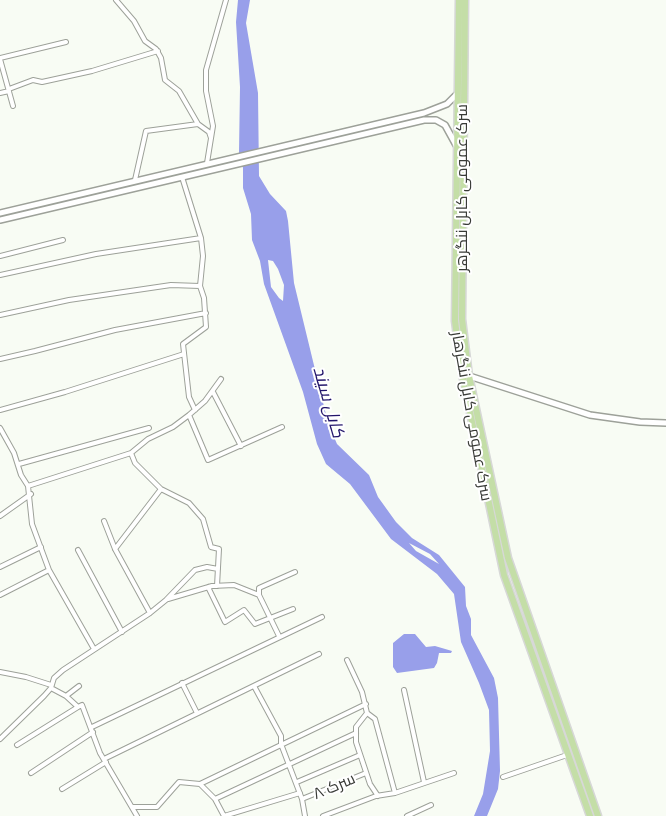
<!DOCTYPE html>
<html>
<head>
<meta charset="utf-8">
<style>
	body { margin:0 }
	canvas { display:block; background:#f8fcf4 }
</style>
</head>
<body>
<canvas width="666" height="816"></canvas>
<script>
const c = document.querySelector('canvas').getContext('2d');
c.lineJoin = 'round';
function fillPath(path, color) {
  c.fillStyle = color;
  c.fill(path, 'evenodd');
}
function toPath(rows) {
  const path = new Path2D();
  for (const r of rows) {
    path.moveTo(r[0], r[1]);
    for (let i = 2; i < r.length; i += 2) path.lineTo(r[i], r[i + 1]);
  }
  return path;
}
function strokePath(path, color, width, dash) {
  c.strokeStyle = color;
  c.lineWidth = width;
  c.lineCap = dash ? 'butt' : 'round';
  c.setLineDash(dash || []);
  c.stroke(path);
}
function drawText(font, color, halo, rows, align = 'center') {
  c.font = font + ' Ubuntu,Cairo,sans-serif';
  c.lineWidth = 4;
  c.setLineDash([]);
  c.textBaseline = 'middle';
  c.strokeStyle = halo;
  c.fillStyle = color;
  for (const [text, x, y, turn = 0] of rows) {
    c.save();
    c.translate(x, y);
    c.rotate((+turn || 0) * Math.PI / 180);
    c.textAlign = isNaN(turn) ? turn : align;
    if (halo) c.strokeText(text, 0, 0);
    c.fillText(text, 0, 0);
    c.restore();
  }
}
fillPath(toPath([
	[238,0,250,0,246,23,258,93,259,176,270,194,286,211,288,221,294,283,328,423,337,444,369,475,378,497,396,522,412,538,439,555,465,587,466,606,471,619,471,635,494,678,498,698,500,771,498,789,487,816,474,816,483,794,490,751,489,710,479,683,461,642,454,594,437,574,391,539,350,484,326,464,317,444,303,392,264,284,260,261,252,240,251,214,243,188,243,168,239,153,240,87,236,22],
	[268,260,273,261,278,269,284,285,283,301,279,298,271,287],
	[409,543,430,554,439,564,416,551],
	[404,634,415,634,426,647,435,646,452,651,451,653,439,653,437,663,434,668,397,673,393,667,393,643]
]), '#989fea');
const minor = toPath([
	[116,0,134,21,145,41,156,49,161,58,165,80,179,91,198,124,209,132,211,138],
	[0,58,66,42],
	[0,59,13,106],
	[9,89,33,80,42,82,92,71,158,51],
	[0,93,9,91],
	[207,163,213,126,206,91,206,70,226,0],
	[182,177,201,238,203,256,200,286,204,298,206,327,183,344,189,397,195,410],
	[135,180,146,131,198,124],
	[0,256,63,240],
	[0,275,96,254,201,238],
	[0,315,69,300,171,285,200,286],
	[0,359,35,351,115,330,206,313],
	[213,392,241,446],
	[0,410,65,392,184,354],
	[189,415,208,460,282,427],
	[0,428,14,453,21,475,28,486,32,524,49,570,94,649],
	[131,453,135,463,161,489,189,503,203,519,211,547,219,549,217,586],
	[19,464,149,428],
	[28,486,131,453,148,439,173,427,189,415,205,401,221,379],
	[0,516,31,494],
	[104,521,115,549,150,613],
	[115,549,161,489],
	[78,550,122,632],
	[0,567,41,547],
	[208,587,225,622,244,610,255,624,293,609],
	[0,595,49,570],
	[168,599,212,586,234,585,259,595],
	[279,636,259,595,259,588,295,572],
	[347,660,362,692,367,713,375,719,395,793],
	[0,672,26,677,51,685],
	[182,683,197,713],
	[254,686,281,736,281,744,302,799,305,816],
	[51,688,66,696,78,707,82,705,100,753,137,816],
	[404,690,424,782],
	[66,696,79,686],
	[367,713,356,727,356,742,370,784,378,796],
	[92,727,322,617],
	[0,739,44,696,51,688,54,678,63,670,150,613,166,600,195,570,207,567,218,569],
	[17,745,78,707],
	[104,759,319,654],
	[31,773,93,732],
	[503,777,567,755],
	[297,782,360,755],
	[200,784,215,799,224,816],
	[62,789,106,762],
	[215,799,356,733],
	[302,799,366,773],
	[133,807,157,807,179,782,200,784,366,704],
	[224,816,300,793],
	[323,816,376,796,395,793,454,773],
	[407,816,431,805]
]);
const tertiary = toPath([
	[0,213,424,113,447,104,457,94],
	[0,220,424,120,436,120,445,125,456,145],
	[466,375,590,415,640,422,666,423]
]);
const trunk = toPath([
	[459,0,455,321,462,374,504,575,590,816],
	[465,0,462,319,469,376,508,558,598,816]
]);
strokePath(minor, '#9da199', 6);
strokePath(tertiary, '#9da199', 8);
strokePath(trunk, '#d7d8d7', 9);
strokePath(minor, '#fff', 4);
strokePath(tertiary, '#fff', 5);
strokePath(trunk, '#c4dea7', 6);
drawText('16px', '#393b37', '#fff', [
	["سرک عمومی کابل ننگرهر",462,188,-90],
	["سرک عمومی کابل ننگرهار",472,416,80],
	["سرک ۸",334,786,-23]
]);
drawText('italic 18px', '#21146a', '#fff', [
	["کابل سيند",329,402,74]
]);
</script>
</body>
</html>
